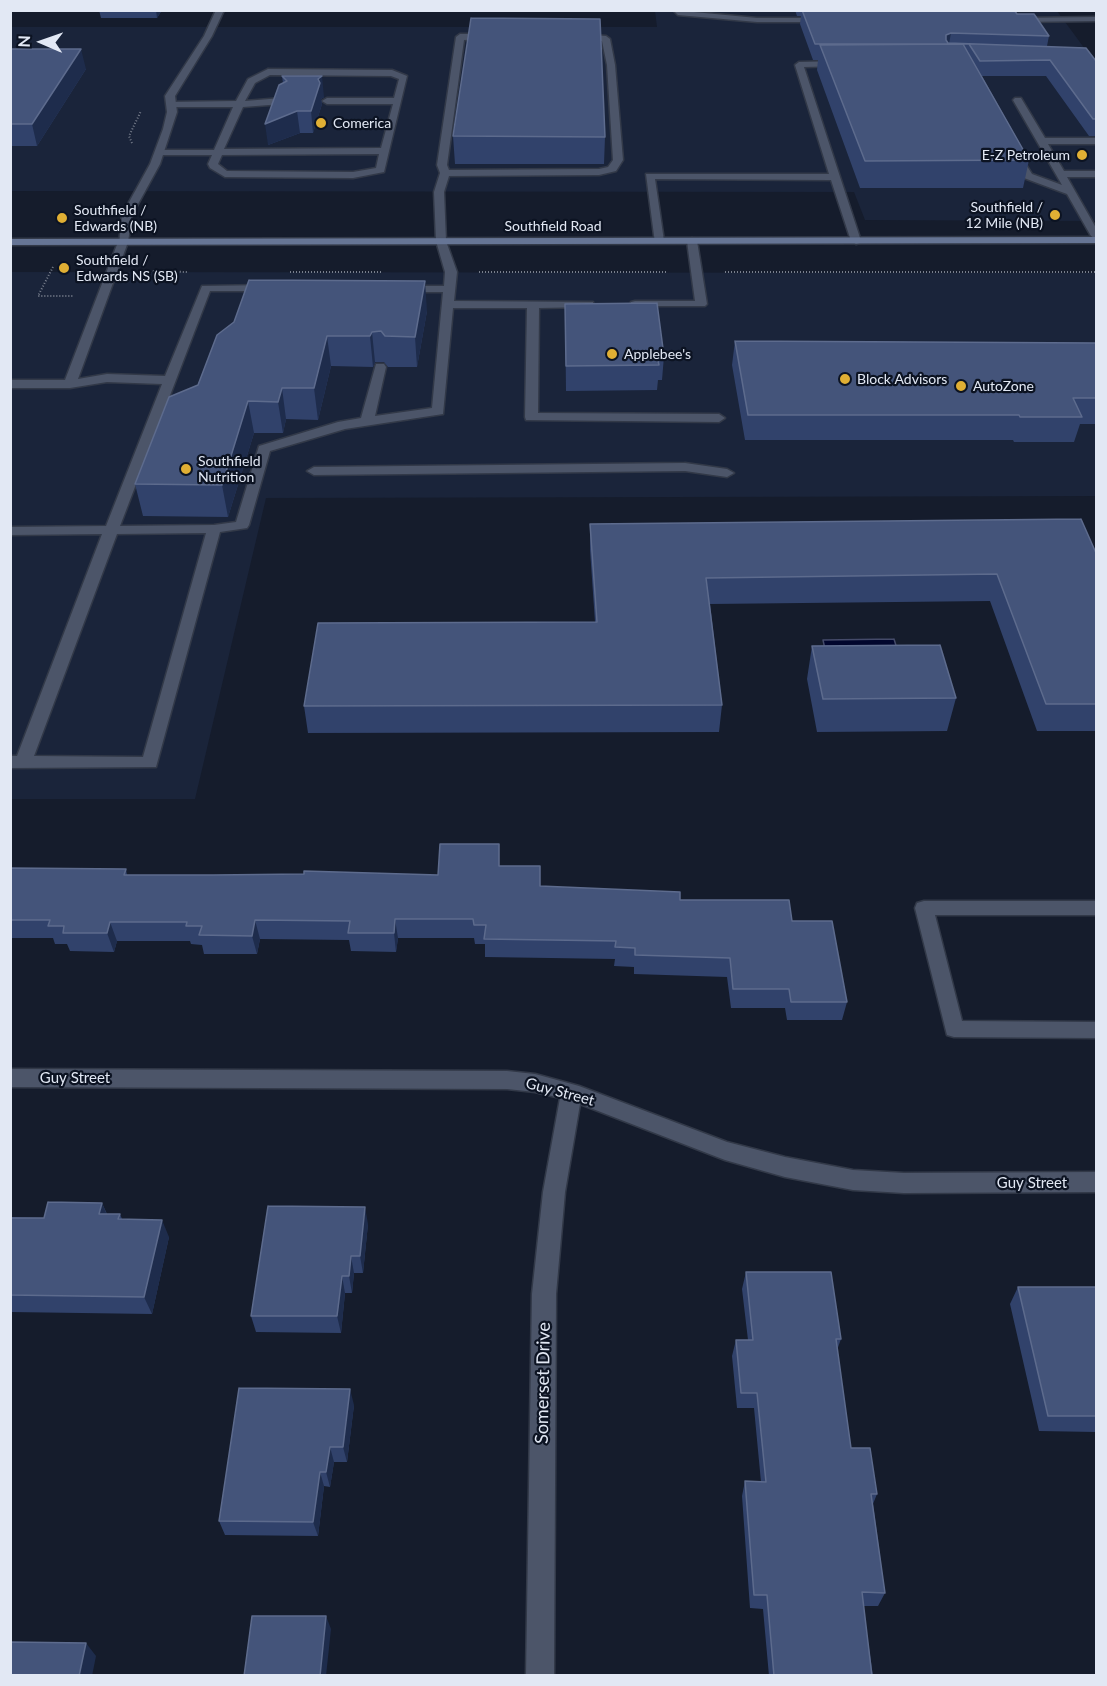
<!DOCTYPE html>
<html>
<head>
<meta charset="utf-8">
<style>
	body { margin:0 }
	#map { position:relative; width:1107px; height:1686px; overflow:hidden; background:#151c2c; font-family:Lato,sans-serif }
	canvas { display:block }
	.frame { position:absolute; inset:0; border:12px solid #e2e8f4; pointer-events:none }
	.north { position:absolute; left:12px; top:12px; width:60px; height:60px; -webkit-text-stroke:4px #0c1322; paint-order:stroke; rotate:272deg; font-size:16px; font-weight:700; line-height:24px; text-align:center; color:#e2e8f4 }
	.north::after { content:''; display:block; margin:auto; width:21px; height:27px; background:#e2e8f4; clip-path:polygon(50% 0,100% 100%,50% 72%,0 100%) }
</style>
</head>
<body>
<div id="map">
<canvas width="1107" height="1686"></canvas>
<div class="frame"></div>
<div class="north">N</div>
</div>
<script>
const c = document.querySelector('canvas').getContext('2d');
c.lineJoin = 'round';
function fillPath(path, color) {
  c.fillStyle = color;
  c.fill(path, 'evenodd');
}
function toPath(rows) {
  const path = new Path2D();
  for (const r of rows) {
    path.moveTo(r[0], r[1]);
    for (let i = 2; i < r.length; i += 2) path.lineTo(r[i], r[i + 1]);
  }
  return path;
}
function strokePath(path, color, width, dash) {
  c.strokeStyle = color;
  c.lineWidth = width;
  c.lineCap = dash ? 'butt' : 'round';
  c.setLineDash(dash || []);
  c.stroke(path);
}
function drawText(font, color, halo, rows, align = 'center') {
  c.font = font + ' Lato,sans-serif';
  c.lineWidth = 4.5;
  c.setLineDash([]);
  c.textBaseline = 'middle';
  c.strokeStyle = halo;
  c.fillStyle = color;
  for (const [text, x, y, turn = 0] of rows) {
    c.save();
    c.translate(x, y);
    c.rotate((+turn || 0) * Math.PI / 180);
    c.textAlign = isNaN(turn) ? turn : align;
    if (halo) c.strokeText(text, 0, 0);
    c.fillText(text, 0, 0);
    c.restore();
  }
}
fillPath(toPath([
	[655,11,1057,11,1096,64,1096,221,865,220,854,192,11,191,10,27,657,27],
	[11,272,1096,273,1096,496,266,498,195,799,11,799]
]), '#1a243a');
const water = toPath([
	[894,639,901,662,828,663,823,640,894,639]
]);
fillPath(water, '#01062d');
strokePath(water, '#444a69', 1.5);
const lane = toPath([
	[673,10,757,18,823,18,827,20,823,22,757,22,678,15,673,10],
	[1096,17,1096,21,1016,22,1012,20,1016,18,1096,17],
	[491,34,494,35,494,39,464,40,447,165,449,170,599,169,608,167,613,160,607,65,602,41,575,39,575,35,578,34,606,36,610,39,615,65,623,160,616,171,599,175,449,176,444,192,446,241,457,272,454,301,593,302,593,306,589,307,539,308,538,413,719,414,725,418,719,422,526,420,525,417,527,308,453,308,443,414,345,429,270,451,249,525,247,528,220,532,156,767,10,768,10,756,17,756,102,534,10,535,10,527,106,526,162,384,107,382,70,388,10,388,10,380,65,380,118,242,123,239,128,242,78,379,107,374,165,376,202,286,270,285,276,288,270,291,210,291,120,526,214,525,236,522,259,446,338,422,361,418,376,364,384,364,386,367,375,416,432,408,443,292,403,292,397,289,403,286,444,286,445,272,436,241,434,192,440,173,437,165,456,37,460,34,491,34],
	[206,533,143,757,34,756,117,534,206,533],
	[845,61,846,63,842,66,804,67,861,241,860,243,856,244,851,241,831,180,655,179,664,241,663,243,655,243,646,174,829,174,795,65,799,62,845,61],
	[268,69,392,70,407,76,384,172,353,178,225,177,210,168,208,164,212,155,157,155,157,151,160,150,214,150,233,107,171,107,168,106,168,102,236,101,248,79,268,69],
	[270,75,391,76,399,79,394,98,327,98,322,101,327,104,393,104,381,148,224,149,243,107,282,104,287,101,282,98,245,101,255,83,270,75],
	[379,154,376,168,353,172,227,171,218,164,222,155,379,154],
	[1015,98,1021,98,1045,138,1096,138,1096,144,1048,144,1064,171,1096,171,1096,177,1067,177,1096,228,1096,239,1091,236,1067,194,1024,178,1010,154,1018,152,1032,174,1062,185,1013,100,1015,98],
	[692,238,697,241,707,304,705,306,631,306,631,302,635,301,695,301,687,241,692,238],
	[685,463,727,469,734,473,727,477,685,471,314,475,307,471,314,467,685,463],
	[924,901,1096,901,1096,915,935,915,962,1021,1096,1022,1096,1038,954,1037,947,1035,915,908,917,903,924,901]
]);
const street = toPath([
	[216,10,224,10,212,36,175,96,177,112,160,164,132,215,128,242,127,244,119,244,122,215,150,164,163,129,167,112,165,96,204,36,216,10],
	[10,1069,507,1071,535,1074,579,1086,727,1142,785,1157,853,1170,904,1173,1096,1172,1096,1192,904,1193,853,1190,785,1177,725,1160,580,1104,565,1192,556,1294,554,1676,526,1676,532,1294,543,1192,560,1098,535,1092,507,1089,10,1087,10,1069]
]);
const secondary = toPath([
	[1096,237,1096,243,10,245,10,239,1096,237]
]);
strokePath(lane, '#323948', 3);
strokePath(street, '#323948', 3);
strokePath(secondary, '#323948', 3);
strokePath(toPath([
	[132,143,129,136,141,111],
	[53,267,38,296,73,296],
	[290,272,382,272],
	[479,272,667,272],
	[725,272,1096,272],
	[142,276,152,271,187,272]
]), '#777e8c', 2, [1, 2]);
fillPath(lane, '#4c5569');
fillPath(street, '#4c5569');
fillPath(secondary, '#667595');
fillPath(toPath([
	[99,10,162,10,157,18,101,18],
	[795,10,1014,10,1017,14,1049,36,1047,46,1096,61,1096,136,1089,136,1046,76,982,76,1029,160,1023,188,860,188,817,70,818,60,813,60,800,24,801,16,797,16],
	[10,49,86,69,37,146,10,146],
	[282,76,324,97,321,99,322,104,313,133,300,133,268,145,283,83],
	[453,136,605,137,604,164,455,164],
	[565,304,664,356,662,380,658,380,657,390,566,391],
	[427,311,417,367,388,367,384,362,375,362,373,367,331,366,318,420,286,419,283,433,254,433,228,517,143,516,135,484,198,385,217,335],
	[735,341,1096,343,1096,424,1080,424,1074,442,1014,442,1013,440,745,440,732,365],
	[590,524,1096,553,1096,731,1037,731,990,601,710,604,722,705,719,732,308,733,304,706,595,622,590,550],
	[812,646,956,698,947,731,817,732,807,679],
	[500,866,540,886,680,900,792,921,847,1002,842,1020,787,1020,785,1008,731,1008,727,977,634,974,634,967,614,966,615,959,485,957,485,944,475,944,474,938,398,938,396,952,351,951,349,940,260,939,257,954,204,954,202,945,191,944,190,941,117,941,114,952,70,951,67,944,55,944,53,938,10,938,10,868,126,869,127,875,438,875],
	[102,1203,107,1214,120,1214,122,1219,169,1237,152,1314,10,1312,10,1217,44,1218],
	[368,1224,363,1273,354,1273,352,1293,345,1293,341,1333,256,1332,251,1316],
	[746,1272,841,1339,837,1350,851,1448,877,1494,873,1504,885,1593,878,1606,863,1606,873,1676,769,1676,763,1609,750,1608,742,1496,745,1481,761,1482,754,1408,737,1408,732,1356,736,1340,748,1340,742,1289],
	[1018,1287,1096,1287,1096,1432,1039,1431,1010,1304],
	[354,1405,347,1462,334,1462,330,1487,324,1486,318,1536,225,1535,219,1521]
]), '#31426b');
fillPath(toPath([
	[156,10,162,10,157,18],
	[951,33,949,44,944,44,946,35],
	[81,49,86,69,37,146,32,124],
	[322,76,324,97,321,99,322,104,313,133,311,111,318,79],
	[297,111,300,133,268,145,265,124],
	[425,281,427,311,417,367,415,337],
	[372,332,375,362,373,367,370,336],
	[327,336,331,366,318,420,314,388],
	[282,388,286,419,283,433,278,402],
	[248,401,254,433,228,517,222,485],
	[395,919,398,938,396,952,394,933],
	[255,920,260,939,257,954,252,936],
	[110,922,117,941,114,952,107,933],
	[102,1203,109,1220,99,1214],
	[365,1207,368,1224,363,1273,360,1256],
	[162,1220,169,1237,152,1314,144,1297],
	[351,1256,354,1273,352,1293,349,1276],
	[342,1276,345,1293,341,1333,337,1316],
	[350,1389,354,1405,347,1462,343,1447],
	[330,1447,334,1462,330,1487,326,1472],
	[320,1472,324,1486,318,1536,313,1522],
	[326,1616,331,1629,326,1676,320,1676],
	[86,1643,96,1656,92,1676,79,1676]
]), '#1e2c4c');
const building = toPath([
	[802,10,1014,10,1017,14,1034,14,1049,36,951,33,946,35,946,40,948,43,1086,48,1096,61,1096,119,1093,119,1050,60,980,61,969,44,815,44,802,10],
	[471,18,600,19,605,137,453,136,471,18],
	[963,44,1029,160,865,161,820,45,963,44],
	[10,49,81,49,32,124,10,124,10,49],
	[282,76,322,76,318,79,320,83,311,111,297,111,265,124,279,85,287,81,282,76],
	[249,280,425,281,415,337,385,336,381,331,372,332,370,336,327,336,314,388,282,388,278,402,248,401,222,485,135,484,169,397,198,385,217,335,234,322,249,280],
	[657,303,664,356,657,356,659,365,566,366,565,304,657,303],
	[735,341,1096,343,1096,398,1073,398,1082,417,1020,417,1019,415,748,415,735,341],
	[1081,519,1096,553,1096,704,1046,704,997,574,706,578,722,705,304,706,318,623,597,622,590,524,1081,519],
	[940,645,956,698,823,699,812,646,940,645],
	[440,844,499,844,499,866,540,866,540,886,680,892,680,900,789,900,792,921,832,921,847,1002,791,1002,789,989,733,989,730,958,635,955,635,948,615,947,616,941,484,939,486,925,474,925,473,919,395,919,394,933,348,933,350,921,255,920,252,936,199,935,202,926,186,926,187,922,110,922,107,933,63,933,64,926,48,926,50,920,10,920,10,868,126,869,124,875,213,875,304,874,304,871,438,875,440,844],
	[48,1202,102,1203,99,1214,120,1214,118,1219,162,1220,144,1297,10,1295,10,1218,44,1218,48,1202],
	[268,1206,365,1207,360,1256,351,1256,349,1276,342,1276,337,1316,251,1316,268,1206],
	[746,1272,831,1272,841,1339,836,1339,851,1448,870,1448,877,1494,871,1494,885,1593,862,1592,872,1676,774,1676,767,1595,754,1595,745,1481,766,1482,757,1393,741,1393,736,1340,753,1340,746,1272],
	[1018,1287,1096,1287,1096,1416,1048,1416,1018,1287],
	[239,1388,350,1389,343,1447,330,1447,326,1472,320,1472,313,1522,219,1521,239,1388],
	[252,1616,326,1616,320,1676,244,1676,252,1616],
	[10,1642,86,1643,79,1676,10,1676,10,1642]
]);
fillPath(building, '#44547a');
strokePath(building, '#5d6b8d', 1.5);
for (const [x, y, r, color] of [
	[321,123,6,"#e0af34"],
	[1082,155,6,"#e0af34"],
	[1055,215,6,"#e0af34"],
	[62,218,6,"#e0af34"],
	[64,268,6,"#e0af34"],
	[612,354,6,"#e0af34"],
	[845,379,6,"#e0af34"],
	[961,386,6,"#e0af34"],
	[186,469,6,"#e0af34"]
]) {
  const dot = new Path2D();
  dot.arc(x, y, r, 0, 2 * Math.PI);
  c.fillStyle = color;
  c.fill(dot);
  strokePath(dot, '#0c1322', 2);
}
drawText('14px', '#e2e8f4', '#0c1322', [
	["Comerica",333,123],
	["E-Z Petroleum",1070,155,"right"],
	["Southfield /",1043,207,"right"],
	["12 Mile (NB)",1043,223,"right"],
	["Southfield /",74,210],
	["Edwards (NB)",74,226],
	["Southfield /",76,260],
	["Edwards NS (SB)",76,276],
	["Applebee's",624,354],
	["Block Advisors",857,379],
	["AutoZone",973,386],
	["Southfield",198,461],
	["Nutrition",198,477]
], 'left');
drawText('14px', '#e2e8f4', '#0c1322', [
	["Southfield Road",553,226]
]);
drawText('15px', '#e2e8f4', '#0c1322', [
	["Guy Street",75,1078],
	["Guy Street",560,1092,15],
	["Guy Street",1032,1183]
]);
drawText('18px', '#e2e8f4', '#0c1322', [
	["Somerset Drive",543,1383,-89]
]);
</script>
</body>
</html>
